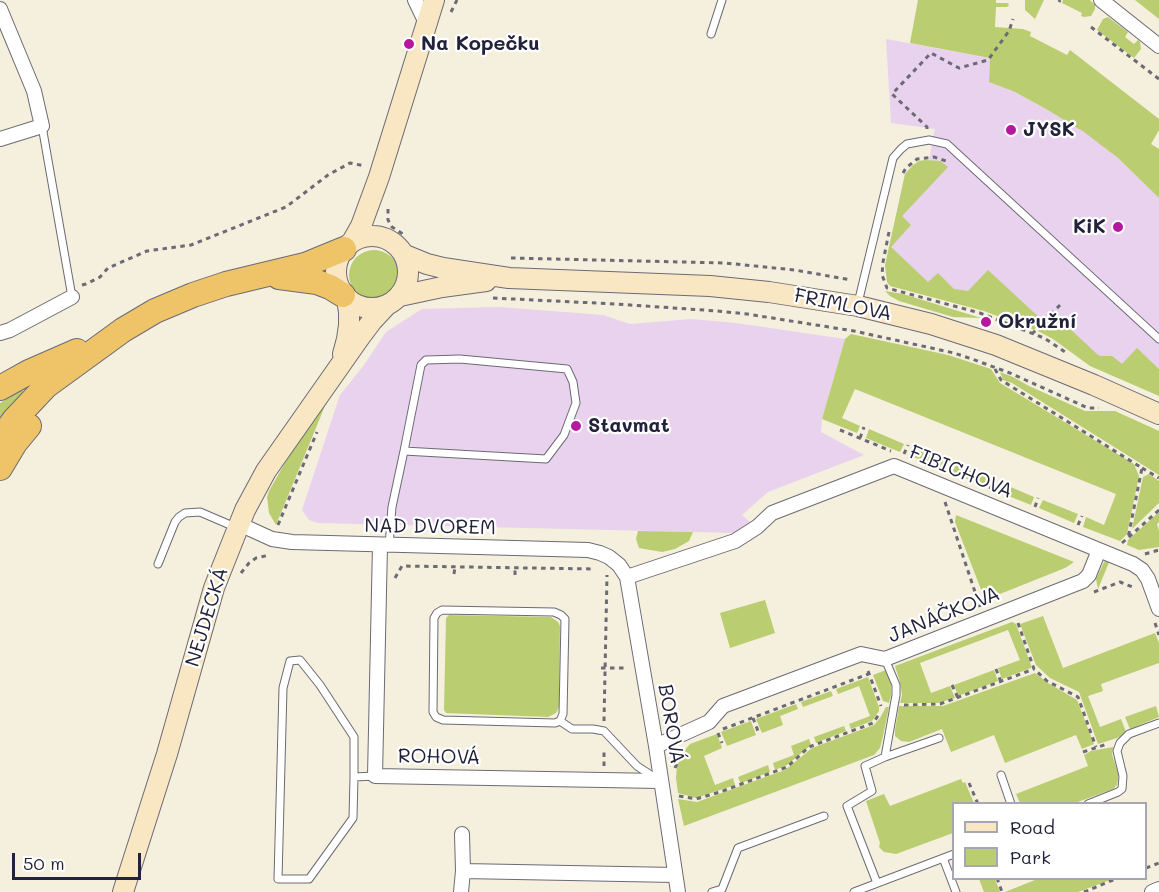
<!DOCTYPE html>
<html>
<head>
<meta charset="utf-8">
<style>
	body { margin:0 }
	#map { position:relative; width:1159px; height:892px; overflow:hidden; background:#f5efdd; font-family:Mali,sans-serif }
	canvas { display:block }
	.legend { position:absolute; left:952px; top:802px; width:195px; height:78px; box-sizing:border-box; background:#fff; border:2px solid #a7a7b1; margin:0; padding:8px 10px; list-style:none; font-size:18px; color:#22223b }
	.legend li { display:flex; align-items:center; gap:12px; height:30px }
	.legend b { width:30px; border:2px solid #a7a7b1 }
	.scale { position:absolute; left:12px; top:853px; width:129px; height:27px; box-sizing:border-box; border:3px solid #22223b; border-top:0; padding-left:8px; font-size:18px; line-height:21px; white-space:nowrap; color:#22223b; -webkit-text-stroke:4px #fff; paint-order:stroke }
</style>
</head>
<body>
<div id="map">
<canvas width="1159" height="892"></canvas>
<ul class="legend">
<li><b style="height:8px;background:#f9e7c3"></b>Road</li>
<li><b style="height:16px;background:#bacd70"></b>Park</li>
</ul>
<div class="scale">50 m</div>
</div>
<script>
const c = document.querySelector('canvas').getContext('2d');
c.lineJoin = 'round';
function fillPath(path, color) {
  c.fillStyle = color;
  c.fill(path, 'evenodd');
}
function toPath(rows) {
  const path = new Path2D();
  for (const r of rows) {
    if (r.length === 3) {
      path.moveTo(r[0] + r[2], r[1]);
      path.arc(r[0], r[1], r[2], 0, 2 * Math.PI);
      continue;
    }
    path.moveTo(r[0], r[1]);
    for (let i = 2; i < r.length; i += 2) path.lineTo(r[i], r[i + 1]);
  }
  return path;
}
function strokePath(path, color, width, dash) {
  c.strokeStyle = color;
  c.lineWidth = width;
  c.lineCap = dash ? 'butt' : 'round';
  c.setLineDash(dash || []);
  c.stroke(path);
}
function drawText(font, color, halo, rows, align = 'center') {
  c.font = font + ' Mali,sans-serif';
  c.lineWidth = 4.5;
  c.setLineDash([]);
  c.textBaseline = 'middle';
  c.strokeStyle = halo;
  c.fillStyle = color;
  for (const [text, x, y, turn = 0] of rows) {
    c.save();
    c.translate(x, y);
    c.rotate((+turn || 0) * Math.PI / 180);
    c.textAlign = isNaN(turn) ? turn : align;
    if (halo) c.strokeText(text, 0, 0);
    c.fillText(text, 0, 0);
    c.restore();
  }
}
fillPath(toPath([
	[886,39,990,58,989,82,1015,92,1046,109,1085,132,1118,158,1159,198,1159,386,1095,356,1052,325,1001,303,885,269,905,174,919,161,929,160,935,129,891,123],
	[499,307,603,315,630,324,691,319,736,323,845,339,822,419,821,432,864,455,768,492,742,515,750,522,734,533,318,523,309,520,302,510,340,395,364,365,386,332,422,309]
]), '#e9d2ed');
fillPath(toPath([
	[918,0,996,0,996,3,1008,3,1009,5,1007,7,996,7,995,27,1023,29,1031,32,1030,36,1067,55,1070,50,1159,119,1159,130,1151,144,1159,149,1159,198,1118,158,1084,132,1046,109,1015,92,989,82,990,58,910,43],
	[1025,0,1044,0,1035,19,1025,10],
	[1063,0,1090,0,1095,5,1095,9,1091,16,1084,17,1081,16,1082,13,1062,3],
	[1135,0,1159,0,1159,20,1159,19],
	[1108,17,1128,32,1125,37,1134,44,1138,40,1140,42,1141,49,1134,58,1097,30,1103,19],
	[925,160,940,161,948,167,902,216,911,225,891,247,928,282,938,273,954,289,968,291,988,270,1042,320,1034,330,984,311,890,286,887,282,885,265,905,174,913,165,919,161],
	[374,275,25],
	[885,291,903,294,981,318,953,317,899,301,890,296],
	[1054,314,1097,354,1100,356,1112,356,1122,364,1137,348,1159,369,1159,396,1090,366,1053,339,1038,331],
	[851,334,948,355,991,369,1000,383,1134,464,1139,476,1127,534,1120,541,1083,527,1086,517,1104,525,1116,494,855,389,842,418,860,426,857,433,822,419,845,339],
	[1000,372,1013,377,1029,386,1085,411,1115,411,1159,431,1159,475,1012,383,1003,380],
	[22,390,25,392,0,419,0,403],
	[327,401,276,525,269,513,267,497,269,491,286,461],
	[869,429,904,444,900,452,866,438],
	[912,447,947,461,944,470,909,455],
	[956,465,991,479,987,487,952,473],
	[1149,474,1159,481,1159,503,1132,529,1143,477],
	[999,482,1034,497,1031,505,996,491],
	[1043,500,1078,514,1074,523,1039,508],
	[1159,512,1159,522,1157,524,1159,531,1159,547,1139,550,1127,545,1128,540],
	[956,515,1074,562,1065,568,985,600,955,522],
	[638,531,693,532,689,541,675,549,662,552,639,548,636,539],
	[1108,560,1110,560,1098,589,1096,579,1104,562],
	[765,600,775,633,730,648,720,613],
	[449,615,551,617,558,622,560,626,559,707,556,713,548,717,446,713,444,710,446,618],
	[1043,616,1063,668,1155,633,1159,643,1159,663,1101,684,1103,691,1088,696,1100,727,1121,719,1126,732,1120,737,1098,744,1079,692,1050,678,1036,665,1020,624],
	[1012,622,1016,624,1031,665,1031,668,1002,679,998,668,1020,660,1008,630,920,663,931,693,950,686,955,698,938,703,900,703,902,695,900,682,895,666],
	[886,670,891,685,891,695,889,703,883,701,873,675],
	[994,670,998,681,958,696,954,685],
	[1035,673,1048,683,1077,700,1094,744,1082,749,1076,735,1005,763,994,735,951,752,942,729,909,742,901,741,895,736,895,730,899,706,943,706],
	[868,677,879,707,879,711,872,721,851,729,849,724,870,716,859,686,838,694,836,689],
	[831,691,833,696,803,707,801,702],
	[796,704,798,709,780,716,783,725,762,733,756,719],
	[1156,706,1159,717,1130,729,1125,717],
	[886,707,889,707,883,736,880,748,874,755,684,826,678,799,697,802,782,771,789,767,812,748,874,725,880,718],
	[751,721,756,735,727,746,721,732],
	[844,726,846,731,816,743,814,737],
	[717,734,722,748,704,756,715,785,733,778,735,785,696,798,678,793,676,778,677,766,683,752,690,744],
	[809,739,811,745,787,765,775,770,773,763,794,755,791,746],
	[1113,747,1112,754,1118,773,1118,779,1117,785,1113,789,1075,803,1020,803,1016,794,1088,766,1084,755,1091,751],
	[768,765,770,772,741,783,740,782,738,777],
	[961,779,963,783,965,782,974,803,954,804,953,833,896,854,884,852,879,847,880,843,866,801,884,794,890,806],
	[1040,878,1113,878,1113,879,1078,892,1005,892],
	[979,879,995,879,1000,892,984,892]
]), '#bacd70');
const lane = toPath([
	[711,34,722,0],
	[42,126,72,297],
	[858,303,893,158,901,149,907,144,929,140,947,144,1159,339],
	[389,546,392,507,404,451,546,459,564,435,576,403,573,382,567,369,460,359,426,360,421,365,404,451],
	[158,564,175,522,179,517,185,513,200,512,235,527],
	[560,721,563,714,565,619,561,615,554,612,442,610,437,613,434,618,433,712,436,717,443,720,555,723,560,721,572,729,593,729,604,731,637,766,657,779],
	[885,757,939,738],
	[1001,775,1011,804],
	[354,777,354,737,320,685,300,660,290,661,283,688,278,879,309,879,353,818,354,777,375,776],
	[1088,804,1118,792,1122,789,1123,776,1117,751,1120,743,1129,734,1159,723],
	[943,858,956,892],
	[877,883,847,806,872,791,865,766,885,757,896,695,896,685,885,659],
	[712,892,722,889,738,848,824,816],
	[854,892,954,854]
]);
const street = toPath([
	[415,0,426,23],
	[1101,0,1159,46],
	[0,9,34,91,42,126,0,139],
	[0,333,10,330,72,297],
	[239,524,272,539,292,542,588,550,600,553,609,557,619,565,627,577,656,746,678,892],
	[380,545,375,776,660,781],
	[627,577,735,541,757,527,772,513,894,466,1133,564,1142,570,1148,579,1159,609],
	[656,746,709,722,723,706,861,654,885,659,1083,581,1089,575,1099,550],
	[463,871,675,875],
	[461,892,463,871,462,834],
	[1152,892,1159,889]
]);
const secondary = toPath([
	[372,272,36],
	[352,242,361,226,379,177,434,0],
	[405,255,427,264,443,268,509,278,710,286,769,292,858,306,931,324,996,345,1094,385,1159,414],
	[400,296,442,287,486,281],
	[343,354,347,339,349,325,349,312,347,299],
	[123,892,167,754,214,588,245,510,266,471,360,337,372,321,386,306]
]);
const highway = toPath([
	[279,277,317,282,330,287,343,295],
	[0,388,29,372,77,351],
	[0,439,14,420,46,386,123,330,155,311,193,295,226,284,305,265,344,249],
	[0,468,15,443,29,426]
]);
strokePath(lane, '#6c6a74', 9);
strokePath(street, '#6c6a74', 16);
strokePath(secondary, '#6c6a74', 22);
strokePath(highway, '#6c6a74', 26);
strokePath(toPath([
	[1059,2,1060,0],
	[451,12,457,0],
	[1091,27,1159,79],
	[927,129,927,127,892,94,931,53,959,68,988,60,1009,31,1013,19],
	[903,173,906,168,917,159,934,157,946,161],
	[388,209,388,220,392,227,406,236],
	[889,232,883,262,882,275,887,288,980,313,1044,338,1065,352],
	[511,258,725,263,795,270,851,280],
	[82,285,86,284,100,277,108,268,147,251,191,245,286,207,328,175,350,163,365,166],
	[493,298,616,304,717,311,747,314,854,331,954,353,972,359,1010,373,1088,408,1099,408],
	[1032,334,1060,305],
	[995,369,1001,380,1142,468,1128,538],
	[840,430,891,451],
	[860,438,864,427],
	[904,454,908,445],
	[1142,468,1159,478],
	[948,472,952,463],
	[990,489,994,480],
	[945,502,980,607],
	[1035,507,1038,498],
	[278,525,317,432],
	[1078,525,1082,516],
	[1122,543,1159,510],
	[1145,554,1159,550],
	[241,573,249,563,256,558,270,555],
	[454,574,455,567],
	[515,575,515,568],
	[395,578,402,566,595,569],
	[1094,592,1120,582,1135,588],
	[1018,623,1034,669,1047,681,1078,697,1096,747],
	[1155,623,1159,635],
	[601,668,628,668],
	[996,669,1001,682],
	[868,671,881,706],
	[952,685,958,698],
	[904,705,940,704,1034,669],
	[753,718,758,731],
	[604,721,607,575],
	[723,729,871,673],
	[718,733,722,743],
	[1083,752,1107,744],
	[604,766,604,748],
	[675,768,682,752],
	[969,783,978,804],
	[679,796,696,799,720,792,787,767,809,747,873,723,880,713],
	[1146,868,1159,863],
	[997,878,1002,892],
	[1084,892,1118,878]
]), '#6c6a74', 3, [4.5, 4.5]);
strokePath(lane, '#fff', 7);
strokePath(street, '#fff', 14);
strokePath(secondary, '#f9e7c3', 20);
strokePath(highway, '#efc469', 24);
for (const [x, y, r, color] of [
	[409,44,6,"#b5179e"],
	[1011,130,6,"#b5179e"],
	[1118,227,6,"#b5179e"],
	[986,322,6,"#b5179e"],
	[576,426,6,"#b5179e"]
]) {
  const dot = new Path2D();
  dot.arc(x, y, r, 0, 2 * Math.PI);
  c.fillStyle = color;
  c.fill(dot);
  strokePath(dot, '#fff', 2);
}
drawText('bold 20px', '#22223b', '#fff', [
	["Na Kopečku",421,44],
	["JYSK",1023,130],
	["KiK",1106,227,"right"],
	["Okružní",998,322],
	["Stavmat",588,426]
], 'left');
drawText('20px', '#22223b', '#fff', [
	["FRIMLOVA",843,305,11],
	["FIBICHOVA",961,472,22],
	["NAD DVOREM",430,527,1],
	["JANÁČKOVA",944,615,-22],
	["NEJDECKÁ",207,617,-73],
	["BOROVÁ",671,724,81],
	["ROHOVÁ",439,757,1]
]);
</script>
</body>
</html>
